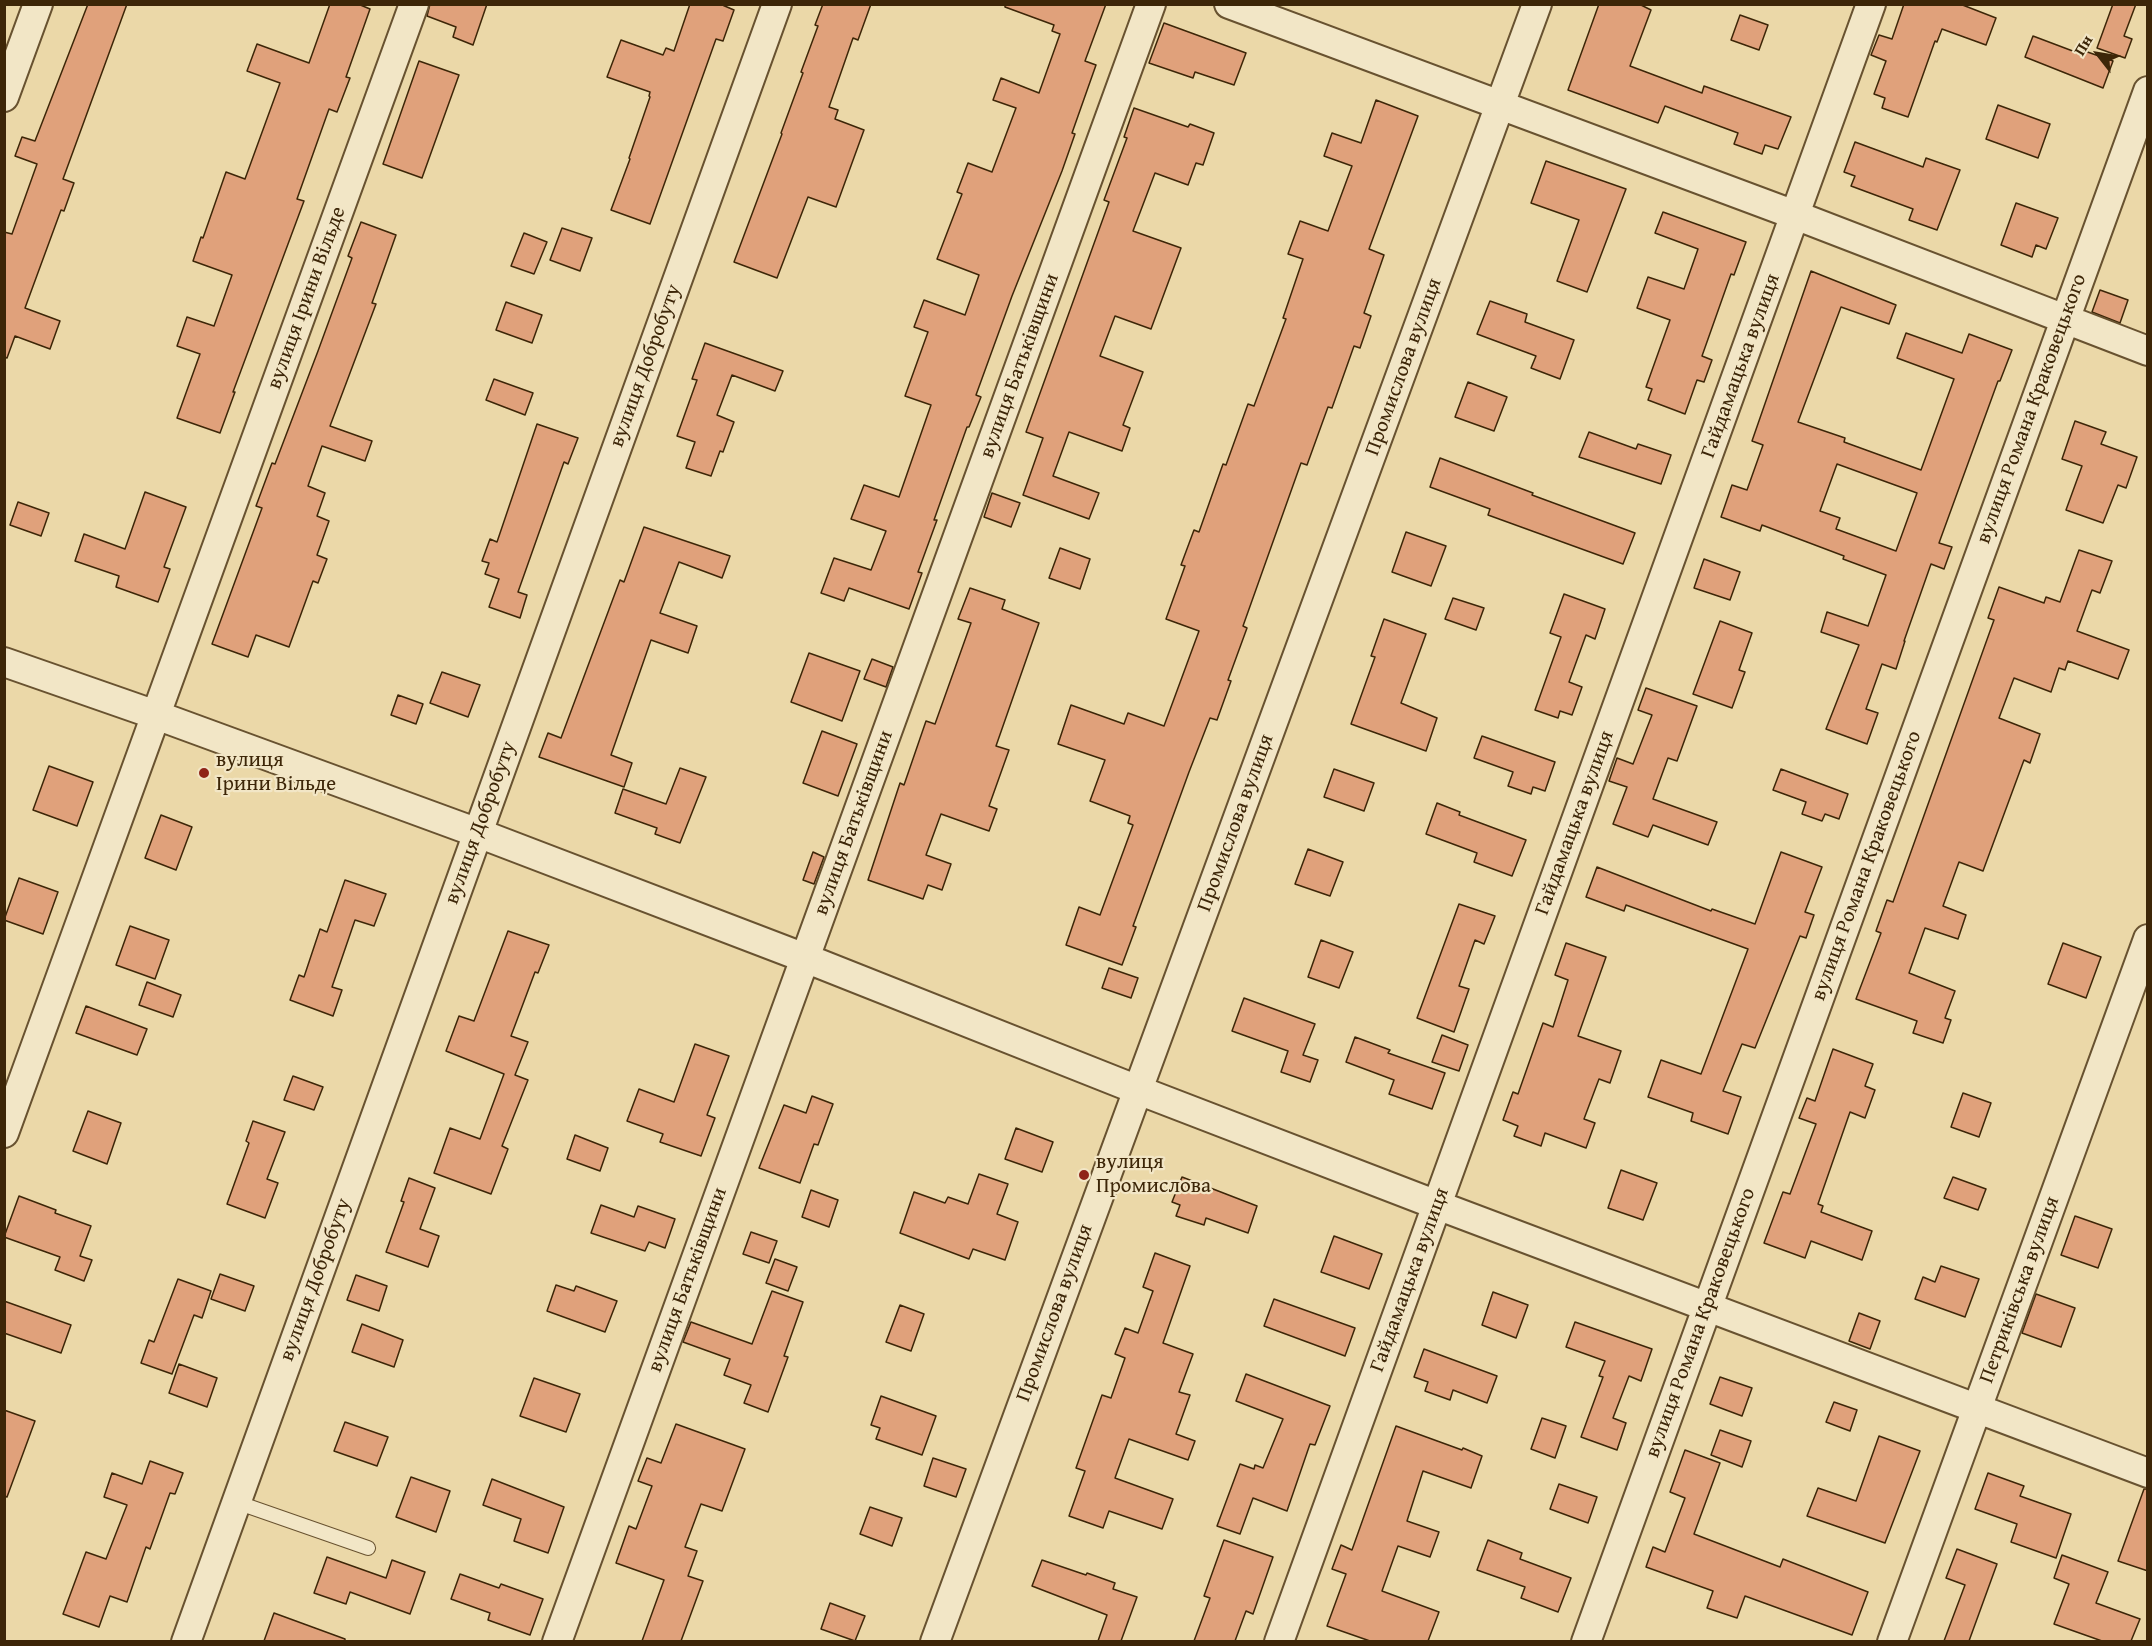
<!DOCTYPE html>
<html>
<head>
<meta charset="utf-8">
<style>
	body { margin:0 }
	#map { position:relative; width:2152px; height:1646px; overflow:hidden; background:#ebd8a8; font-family:"Gentium Book Plus",serif }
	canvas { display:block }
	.frame { position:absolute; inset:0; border:6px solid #3d2608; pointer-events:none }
	.north { position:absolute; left:2068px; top:24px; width:60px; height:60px; -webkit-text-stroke:4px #f2e6c6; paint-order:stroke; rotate:301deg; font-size:16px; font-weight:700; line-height:24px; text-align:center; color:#3d2608 }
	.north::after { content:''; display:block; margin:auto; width:21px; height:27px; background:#3d2608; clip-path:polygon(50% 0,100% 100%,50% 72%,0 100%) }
</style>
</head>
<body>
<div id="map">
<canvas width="2152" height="1646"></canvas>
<div class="frame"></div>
<div class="north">Пн</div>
</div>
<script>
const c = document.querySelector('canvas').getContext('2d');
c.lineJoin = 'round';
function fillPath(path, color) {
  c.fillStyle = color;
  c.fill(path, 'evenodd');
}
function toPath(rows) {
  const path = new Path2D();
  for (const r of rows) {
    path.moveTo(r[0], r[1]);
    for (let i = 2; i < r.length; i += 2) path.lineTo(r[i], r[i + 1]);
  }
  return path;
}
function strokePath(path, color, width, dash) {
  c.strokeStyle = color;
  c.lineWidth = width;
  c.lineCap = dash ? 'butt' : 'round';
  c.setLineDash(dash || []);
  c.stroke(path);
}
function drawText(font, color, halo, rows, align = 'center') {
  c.font = font + ' "Gentium Book Plus",serif';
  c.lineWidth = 4.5;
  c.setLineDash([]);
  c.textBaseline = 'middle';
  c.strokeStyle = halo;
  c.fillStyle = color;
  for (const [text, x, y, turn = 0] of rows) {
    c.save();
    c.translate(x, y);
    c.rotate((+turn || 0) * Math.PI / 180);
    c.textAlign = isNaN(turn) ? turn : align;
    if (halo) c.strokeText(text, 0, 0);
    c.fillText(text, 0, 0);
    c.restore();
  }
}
const building = toPath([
	[88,4,127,4,63,179,74,183,64,211,61,210,25,308,60,321,50,349,15,336,7,358,4,357,4,232,12,234,37,164,15,156,22,137,35,141,88,4],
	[330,4,358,4,370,9,346,77,350,78,337,112,329,109,297,199,304,201,233,392,235,392,220,433,177,418,200,354,177,346,187,317,214,326,232,275,193,261,201,237,203,238,226,172,245,179,280,83,247,71,257,44,309,63,330,4],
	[430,4,487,4,473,45,453,37,456,27,427,16,430,4],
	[690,4,720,4,734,10,723,41,716,39,650,224,611,210,630,159,629,158,650,97,649,96,650,92,607,77,621,40,663,55,666,48,674,51,690,4],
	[823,4,871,4,858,40,853,38,829,107,838,110,835,119,864,130,836,207,808,197,777,278,734,262,782,134,781,133,803,73,801,72,818,26,815,25,823,4],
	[1005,4,1106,4,1085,61,1096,65,1072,133,1075,134,1062,171,1012,296,976,395,981,397,969,427,967,427,934,520,937,520,918,572,922,573,909,609,849,588,844,601,821,593,834,558,871,570,886,531,851,519,864,485,899,497,931,405,905,396,928,332,914,327,924,300,965,315,979,275,937,259,962,194,957,192,968,163,992,172,1016,108,993,100,1001,78,1039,93,1060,34,1052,31,1054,25,1005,7,1005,4],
	[1599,4,1639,4,1651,10,1630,66,1702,93,1704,86,1791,117,1778,149,1765,145,1762,154,1734,144,1738,133,1665,106,1658,123,1568,90,1599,4],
	[1904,4,1960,4,1996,18,1986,45,1942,29,1937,42,1935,41,1908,117,1882,108,1885,98,1874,94,1886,61,1871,55,1879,35,1892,39,1904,4],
	[2113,4,2136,4,2124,36,2132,39,2125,58,2097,48,2113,4],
	[1740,15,1768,25,1759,50,1731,40,1740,15],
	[1164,23,1246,53,1234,85,1195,72,1193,78,1149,63,1164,23],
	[2033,36,2078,53,2079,49,2113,61,2103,88,2025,57,2033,36],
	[419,61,459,75,422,178,383,164,419,61],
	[1376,100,1418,116,1369,249,1384,255,1364,313,1371,316,1360,348,1354,346,1332,408,1328,407,1307,465,1301,463,1243,626,1247,628,1228,680,1231,681,1217,720,1210,718,1189,772,1133,926,1136,927,1122,965,1066,945,1079,907,1100,915,1133,825,1128,823,1130,816,1090,801,1105,760,1058,744,1071,705,1124,724,1128,713,1164,726,1199,631,1166,619,1185,566,1181,565,1194,530,1199,532,1223,464,1226,465,1248,404,1254,406,1286,319,1283,318,1303,259,1288,254,1300,221,1328,231,1352,166,1324,156,1332,133,1361,143,1376,100],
	[1998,105,2050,124,2038,158,1986,139,1998,105],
	[1134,108,1188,127,1190,124,1214,133,1203,165,1196,163,1188,185,1155,173,1133,231,1181,248,1151,329,1115,316,1100,356,1143,372,1123,425,1130,428,1122,451,1069,432,1053,476,1099,493,1089,519,1023,495,1043,438,1026,432,1109,202,1104,200,1127,138,1124,137,1134,108],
	[1855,142,1923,167,1926,158,1960,170,1937,230,1909,220,1913,209,1851,186,1855,176,1844,172,1855,142],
	[1546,161,1626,189,1587,292,1557,281,1579,220,1531,203,1546,161],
	[2016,203,2058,218,2046,249,2036,245,2032,257,2001,245,2016,203],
	[1663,212,1746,242,1734,275,1731,274,1702,356,1712,360,1704,382,1697,380,1685,414,1648,400,1652,389,1646,387,1670,320,1637,308,1648,277,1684,289,1698,249,1655,233,1663,212],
	[361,222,396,235,372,303,376,304,330,426,372,441,365,461,322,446,308,486,325,493,317,516,329,521,317,555,327,559,318,583,313,581,289,647,256,635,248,657,212,644,262,508,256,506,272,463,275,464,318,351,352,258,348,256,361,222],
	[562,228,592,238,580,271,550,260,562,228],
	[524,233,547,242,534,274,511,266,524,233],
	[1811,271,1896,305,1889,324,1841,307,1798,422,1845,438,1844,442,1921,470,1954,379,1897,358,1906,333,1962,353,1969,334,2012,350,2000,381,1998,381,1939,543,1952,547,1944,569,1931,564,1904,641,1905,641,1896,669,1882,664,1866,709,1878,713,1867,744,1826,729,1859,645,1821,632,1827,612,1868,626,1886,575,1843,559,1844,556,1762,525,1760,531,1721,517,1732,485,1747,490,1763,445,1752,441,1811,271],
	[1837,464,1917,493,1896,551,1836,529,1840,518,1820,511,1837,464],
	[2100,290,2128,300,2120,323,2092,312,2100,290],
	[1490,301,1527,314,1525,322,1574,340,1560,379,1531,368,1536,356,1477,334,1490,301],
	[506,302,542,315,532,343,496,330,506,302],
	[705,343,783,371,775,391,732,375,717,415,734,422,723,452,720,451,711,476,686,468,695,442,677,436,697,380,692,379,705,343],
	[494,379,533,393,525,415,486,400,494,379],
	[1468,382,1507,397,1494,431,1455,417,1468,382],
	[2075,421,2106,432,2101,444,2137,457,2126,488,2118,485,2103,523,2066,510,2082,466,2062,459,2075,421],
	[537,424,578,438,568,464,564,462,518,592,527,595,520,618,489,607,499,579,485,574,489,563,482,561,490,539,497,542,537,424],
	[1589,432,1636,449,1638,444,1671,455,1661,484,1579,457,1589,432],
	[1440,458,1533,493,1532,495,1635,533,1623,564,1488,515,1490,509,1430,487,1440,458],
	[145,492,186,507,164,567,170,569,158,602,116,587,119,576,75,561,84,534,125,549,145,492],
	[992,493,1020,503,1011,527,984,517,992,493],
	[18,502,49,513,41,536,10,525,18,502],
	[644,527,730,556,722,578,679,562,660,613,697,626,688,653,651,640,611,755,632,763,624,787,539,757,548,733,561,738,620,580,624,582,644,527],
	[1406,532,1446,546,1431,586,1392,572,1406,532],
	[1060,548,1090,559,1080,589,1049,578,1060,548],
	[2079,550,2112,561,2100,593,2092,590,2077,631,2129,650,2118,679,2068,661,2065,670,2059,668,2051,692,2014,678,1999,718,2040,734,2030,763,2024,760,1983,871,1959,862,1943,906,1966,915,1958,939,1925,928,1909,973,1955,991,1945,1018,1951,1020,1943,1043,1913,1033,1917,1021,1856,999,1881,933,1876,931,1887,900,1893,902,1994,620,1988,618,1999,587,2044,603,2046,597,2060,602,2079,550],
	[1704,559,1740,572,1730,600,1694,588,1704,559],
	[970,588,1005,600,1002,609,1039,623,996,746,1009,750,989,806,997,809,989,831,941,814,926,855,951,864,942,890,928,885,923,899,868,880,900,783,904,785,926,721,935,724,971,623,958,619,970,588],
	[1564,594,1605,609,1595,639,1586,635,1569,682,1582,687,1572,715,1560,711,1558,718,1535,710,1561,637,1550,633,1564,594],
	[1453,598,1484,608,1476,630,1445,619,1453,598],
	[1384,619,1426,634,1401,703,1437,718,1426,751,1351,724,1375,657,1371,656,1384,619],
	[1720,621,1752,633,1739,670,1745,672,1732,708,1693,694,1720,621],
	[809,653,860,671,842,721,791,702,809,653],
	[872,659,893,667,886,687,864,679,872,659],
	[442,672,480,685,468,717,430,703,442,672],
	[1646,688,1697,706,1677,761,1668,758,1653,799,1717,822,1708,845,1653,825,1648,837,1613,824,1627,787,1609,781,1617,758,1633,764,1652,715,1638,710,1646,688],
	[398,695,423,704,416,724,391,715,398,695],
	[822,731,857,744,838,796,803,783,822,731],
	[1482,736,1555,762,1545,791,1533,787,1531,794,1508,786,1513,772,1474,758,1482,736],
	[49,766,93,782,77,826,33,810,49,766],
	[680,768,706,777,680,843,655,834,657,828,615,813,623,789,666,804,680,768],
	[1334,769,1374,783,1364,811,1324,797,1334,769],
	[1781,769,1848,794,1839,819,1825,814,1822,821,1802,814,1806,802,1773,790,1781,769],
	[1437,803,1460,812,1459,815,1526,840,1512,876,1474,862,1477,853,1426,834,1437,803],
	[161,815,192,827,176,870,145,858,161,815],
	[1308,849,1343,862,1330,896,1295,884,1308,849],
	[813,852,824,857,814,884,803,880,813,852],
	[1781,852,1822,867,1805,912,1814,915,1806,938,1800,936,1755,1048,1742,1044,1723,1091,1741,1097,1728,1134,1691,1121,1693,1113,1648,1097,1661,1060,1701,1074,1748,949,1626,905,1624,911,1586,897,1597,867,1711,911,1712,909,1755,924,1781,852],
	[19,878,58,892,43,934,4,920,19,878],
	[345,880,386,894,374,926,355,920,332,987,342,990,333,1016,290,1000,299,975,304,977,320,929,327,932,345,880],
	[1459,904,1495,916,1484,944,1475,940,1459,986,1469,989,1454,1032,1417,1018,1459,904],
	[130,926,169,940,155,979,116,965,130,926],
	[508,931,549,945,538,973,535,972,511,1036,528,1042,515,1075,528,1080,502,1146,508,1149,491,1194,434,1173,450,1128,480,1139,504,1074,446,1051,459,1016,474,1021,508,931],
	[1321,940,1353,952,1339,988,1308,977,1321,940],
	[1566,943,1606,957,1578,1036,1621,1051,1610,1083,1599,1079,1584,1119,1595,1123,1586,1148,1545,1133,1541,1146,1514,1136,1518,1126,1503,1120,1513,1092,1518,1094,1543,1023,1553,1027,1568,980,1555,975,1566,943],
	[2063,943,2101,957,2086,998,2048,984,2063,943],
	[1109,968,1138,978,1131,998,1102,988,1109,968],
	[147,982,181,995,173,1017,139,1005,147,982],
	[1244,998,1315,1024,1303,1055,1318,1060,1310,1082,1281,1072,1288,1051,1232,1031,1244,998],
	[86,1006,147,1029,137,1055,76,1033,86,1006],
	[1442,1035,1468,1045,1459,1071,1432,1062,1442,1035],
	[1355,1037,1390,1050,1388,1053,1445,1073,1432,1109,1389,1094,1394,1080,1346,1062,1355,1037],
	[695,1044,729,1056,707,1115,715,1118,701,1156,660,1142,663,1134,627,1121,639,1089,674,1102,695,1044],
	[1833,1049,1873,1064,1865,1086,1875,1090,1865,1118,1850,1112,1818,1204,1823,1206,1821,1212,1872,1231,1862,1260,1811,1241,1805,1258,1764,1243,1783,1192,1790,1194,1816,1124,1799,1118,1807,1098,1815,1101,1833,1049],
	[293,1076,323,1087,314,1110,284,1100,293,1076],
	[1963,1093,1991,1103,1979,1137,1951,1127,1963,1093],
	[812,1096,833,1104,818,1145,814,1144,800,1183,759,1168,784,1105,806,1113,812,1096],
	[88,1111,121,1123,107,1164,73,1151,88,1111],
	[253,1121,285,1132,267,1179,278,1183,265,1218,227,1204,249,1143,246,1141,253,1121],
	[1016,1128,1053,1142,1042,1172,1005,1159,1016,1128],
	[575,1135,608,1148,600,1171,567,1159,575,1135],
	[1621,1170,1657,1183,1643,1220,1608,1208,1621,1170],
	[979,1174,1008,1184,997,1214,1018,1222,1005,1260,973,1249,969,1259,900,1233,914,1192,945,1203,948,1197,968,1204,979,1174],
	[1182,1177,1257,1206,1248,1233,1206,1218,1204,1225,1176,1216,1180,1205,1172,1202,1182,1177],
	[1953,1177,1986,1189,1978,1210,1944,1198,1953,1177],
	[409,1178,435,1188,420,1229,439,1236,428,1267,386,1252,404,1202,401,1201,409,1178],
	[811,1190,838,1200,829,1227,802,1217,811,1190],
	[19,1196,56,1210,55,1213,91,1226,80,1256,92,1260,84,1281,55,1270,60,1257,4,1237,19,1196],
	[601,1205,634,1217,638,1206,675,1219,665,1248,649,1242,645,1251,591,1233,601,1205],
	[2075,1216,2112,1229,2098,1268,2061,1255,2075,1216],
	[751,1232,777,1241,769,1263,743,1254,751,1232],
	[1334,1236,1382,1254,1369,1289,1321,1272,1334,1236],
	[1155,1253,1190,1266,1163,1343,1193,1354,1179,1392,1190,1395,1176,1434,1195,1441,1188,1460,1129,1439,1115,1478,1173,1499,1162,1529,1109,1511,1103,1528,1069,1516,1085,1471,1076,1468,1102,1395,1111,1398,1125,1358,1115,1354,1125,1328,1138,1333,1153,1291,1143,1287,1155,1253],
	[775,1259,797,1267,788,1291,766,1283,775,1259],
	[1941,1266,1979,1279,1965,1317,1915,1299,1923,1277,1935,1282,1941,1266],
	[220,1274,254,1286,245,1311,211,1299,220,1274],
	[356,1275,387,1286,379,1311,347,1300,356,1275],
	[178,1279,211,1291,202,1318,194,1315,172,1374,141,1363,149,1340,154,1342,178,1279],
	[556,1285,574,1291,576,1286,617,1301,605,1332,547,1311,556,1285],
	[772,1291,803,1302,784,1356,788,1357,768,1412,744,1403,751,1385,724,1375,730,1359,683,1342,691,1322,752,1344,772,1291],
	[1493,1292,1528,1305,1516,1338,1482,1325,1493,1292],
	[2036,1294,2075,1308,2061,1347,2022,1333,2036,1294],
	[1274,1299,1355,1328,1345,1356,1264,1326,1274,1299],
	[4,1301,71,1325,61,1353,4,1333,4,1301],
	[900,1305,924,1314,911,1351,886,1342,900,1305],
	[1859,1313,1880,1321,1870,1349,1849,1341,1859,1313],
	[1575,1322,1652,1349,1641,1381,1629,1376,1613,1418,1626,1423,1617,1450,1581,1437,1603,1377,1599,1376,1605,1361,1566,1347,1575,1322],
	[362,1324,403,1340,394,1367,352,1352,362,1324],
	[1424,1349,1497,1376,1487,1403,1453,1390,1450,1400,1425,1391,1428,1382,1414,1377,1424,1349],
	[179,1364,217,1378,207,1407,169,1393,179,1364],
	[1246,1374,1330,1406,1315,1445,1310,1444,1287,1511,1253,1498,1240,1534,1217,1526,1240,1464,1254,1469,1255,1465,1263,1468,1283,1419,1236,1401,1246,1374],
	[1720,1377,1752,1388,1742,1416,1710,1404,1720,1377],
	[534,1378,580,1394,566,1432,520,1416,534,1378],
	[881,1396,936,1416,922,1455,876,1439,880,1428,871,1425,881,1396],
	[1834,1402,1857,1410,1850,1431,1826,1422,1834,1402],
	[4,1410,35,1421,7,1497,4,1496,4,1410],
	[1542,1418,1566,1426,1555,1458,1531,1449,1542,1418],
	[345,1422,388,1437,377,1466,334,1451,345,1422],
	[676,1424,745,1449,722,1511,701,1504,685,1547,697,1551,688,1576,703,1581,681,1641,642,1641,664,1580,616,1563,629,1526,636,1529,652,1486,638,1481,647,1458,661,1463,676,1424],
	[1396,1426,1462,1450,1463,1448,1482,1456,1471,1488,1423,1471,1407,1521,1439,1532,1430,1557,1398,1546,1382,1591,1439,1612,1428,1641,1370,1641,1327,1626,1346,1574,1332,1569,1341,1545,1352,1550,1396,1426],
	[1720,1430,1751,1441,1742,1467,1711,1455,1720,1430],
	[1879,1436,1920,1451,1885,1543,1807,1516,1818,1488,1856,1501,1879,1436],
	[1685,1450,1720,1463,1694,1534,1780,1567,1783,1559,1868,1592,1852,1635,1745,1596,1737,1618,1707,1608,1713,1591,1646,1567,1653,1547,1665,1552,1685,1498,1670,1492,1685,1450],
	[933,1458,966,1469,956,1497,924,1486,933,1458],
	[150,1461,183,1473,175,1494,170,1493,150,1549,146,1547,127,1602,110,1596,99,1627,63,1614,86,1552,106,1559,127,1505,104,1497,112,1473,142,1484,150,1461],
	[1988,1473,2024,1486,2020,1496,2071,1514,2056,1558,2011,1542,2017,1524,1975,1509,1988,1473],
	[411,1477,450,1491,436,1532,396,1517,411,1477],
	[492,1479,564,1507,548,1553,514,1541,521,1519,483,1505,492,1479],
	[1559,1484,1597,1497,1588,1523,1550,1509,1559,1484],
	[2144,1489,2148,1489,2148,1571,2118,1561,2144,1489],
	[870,1507,902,1518,892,1546,860,1534,870,1507],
	[1224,1540,1273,1557,1253,1614,1246,1611,1235,1641,1194,1641,1210,1598,1204,1596,1224,1540],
	[1488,1540,1522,1553,1520,1559,1571,1578,1558,1612,1521,1598,1525,1587,1477,1570,1488,1540],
	[1957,1549,1997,1564,1969,1641,1944,1641,1965,1585,1946,1578,1957,1549],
	[2062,1555,2108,1572,2096,1603,2140,1619,2131,1641,2102,1641,2054,1624,2069,1584,2054,1578,2062,1555],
	[327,1557,386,1578,392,1560,425,1572,410,1614,350,1592,346,1604,314,1593,327,1557],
	[1042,1560,1086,1575,1087,1573,1115,1583,1113,1589,1137,1597,1121,1641,1098,1641,1107,1615,1032,1586,1042,1560],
	[460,1574,499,1588,501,1584,543,1599,530,1635,488,1620,490,1613,451,1599,460,1574],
	[830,1603,865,1616,855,1641,821,1629,830,1603],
	[274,1613,345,1639,345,1641,264,1641,274,1613]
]);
fillPath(building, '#e0a17b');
strokePath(building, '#3d2608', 1.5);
const service = toPath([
	[236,1502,368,1548]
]);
const minor = toPath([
	[1229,4,1795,215,2148,351],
	[4,97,38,4],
	[4,662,156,715,478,833,805,958,1138,1090,1437,1205,2148,1473],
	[4,1133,414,4],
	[186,1642,777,4],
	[557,1642,1151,4],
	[935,1642,1537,4],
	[1279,1642,1871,4],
	[1586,1642,2148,91],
	[1892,1642,2148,939]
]);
strokePath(service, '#685230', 16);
strokePath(minor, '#685230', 32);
strokePath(service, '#f2e6c6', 14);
strokePath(minor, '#f2e6c6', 28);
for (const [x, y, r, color] of [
	[204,773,6,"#8f2418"],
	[1084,1175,6,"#8f2418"]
]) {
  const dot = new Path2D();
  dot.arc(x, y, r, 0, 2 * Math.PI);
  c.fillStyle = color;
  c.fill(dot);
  strokePath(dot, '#f2e6c6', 2);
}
drawText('21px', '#3d2608', '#f2e6c6', [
	["вулиця Ірини Вільде",307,298,-70],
	["вулиця Добробуту",646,366,-70],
	["вулиця Батьківщини",1020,366,-70],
	["Гайдамацька вулиця",1741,366,-70],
	["Промислова вулиця",1404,367,-70],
	["вулиця Романа Краковецького",2032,409,-70],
	["вулиця Добробуту",481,823,-70],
	["вулиця Батьківщини",854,823,-70],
	["Промислова вулиця",1236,823,-70],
	["Гайдамацька вулиця",1575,823,-70],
	["вулиця Романа Краковецького",1867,866,-70],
	["вулиця Добробуту",316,1280,-70],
	["вулиця Батьківщини",688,1280,-70],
	["Гайдамацька вулиця",1410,1280,-70],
	["Петриківська вулиця",2020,1290,-70],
	["Промислова вулиця",1055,1313,-70],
	["вулиця Романа Краковецького",1701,1323,-70]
]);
drawText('21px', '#3d2608', '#f2e6c6', [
	["вулиця",216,761],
	["Ірини Вільде",216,785],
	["вулиця",1096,1163],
	["Промислова",1096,1187]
], 'left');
</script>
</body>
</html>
